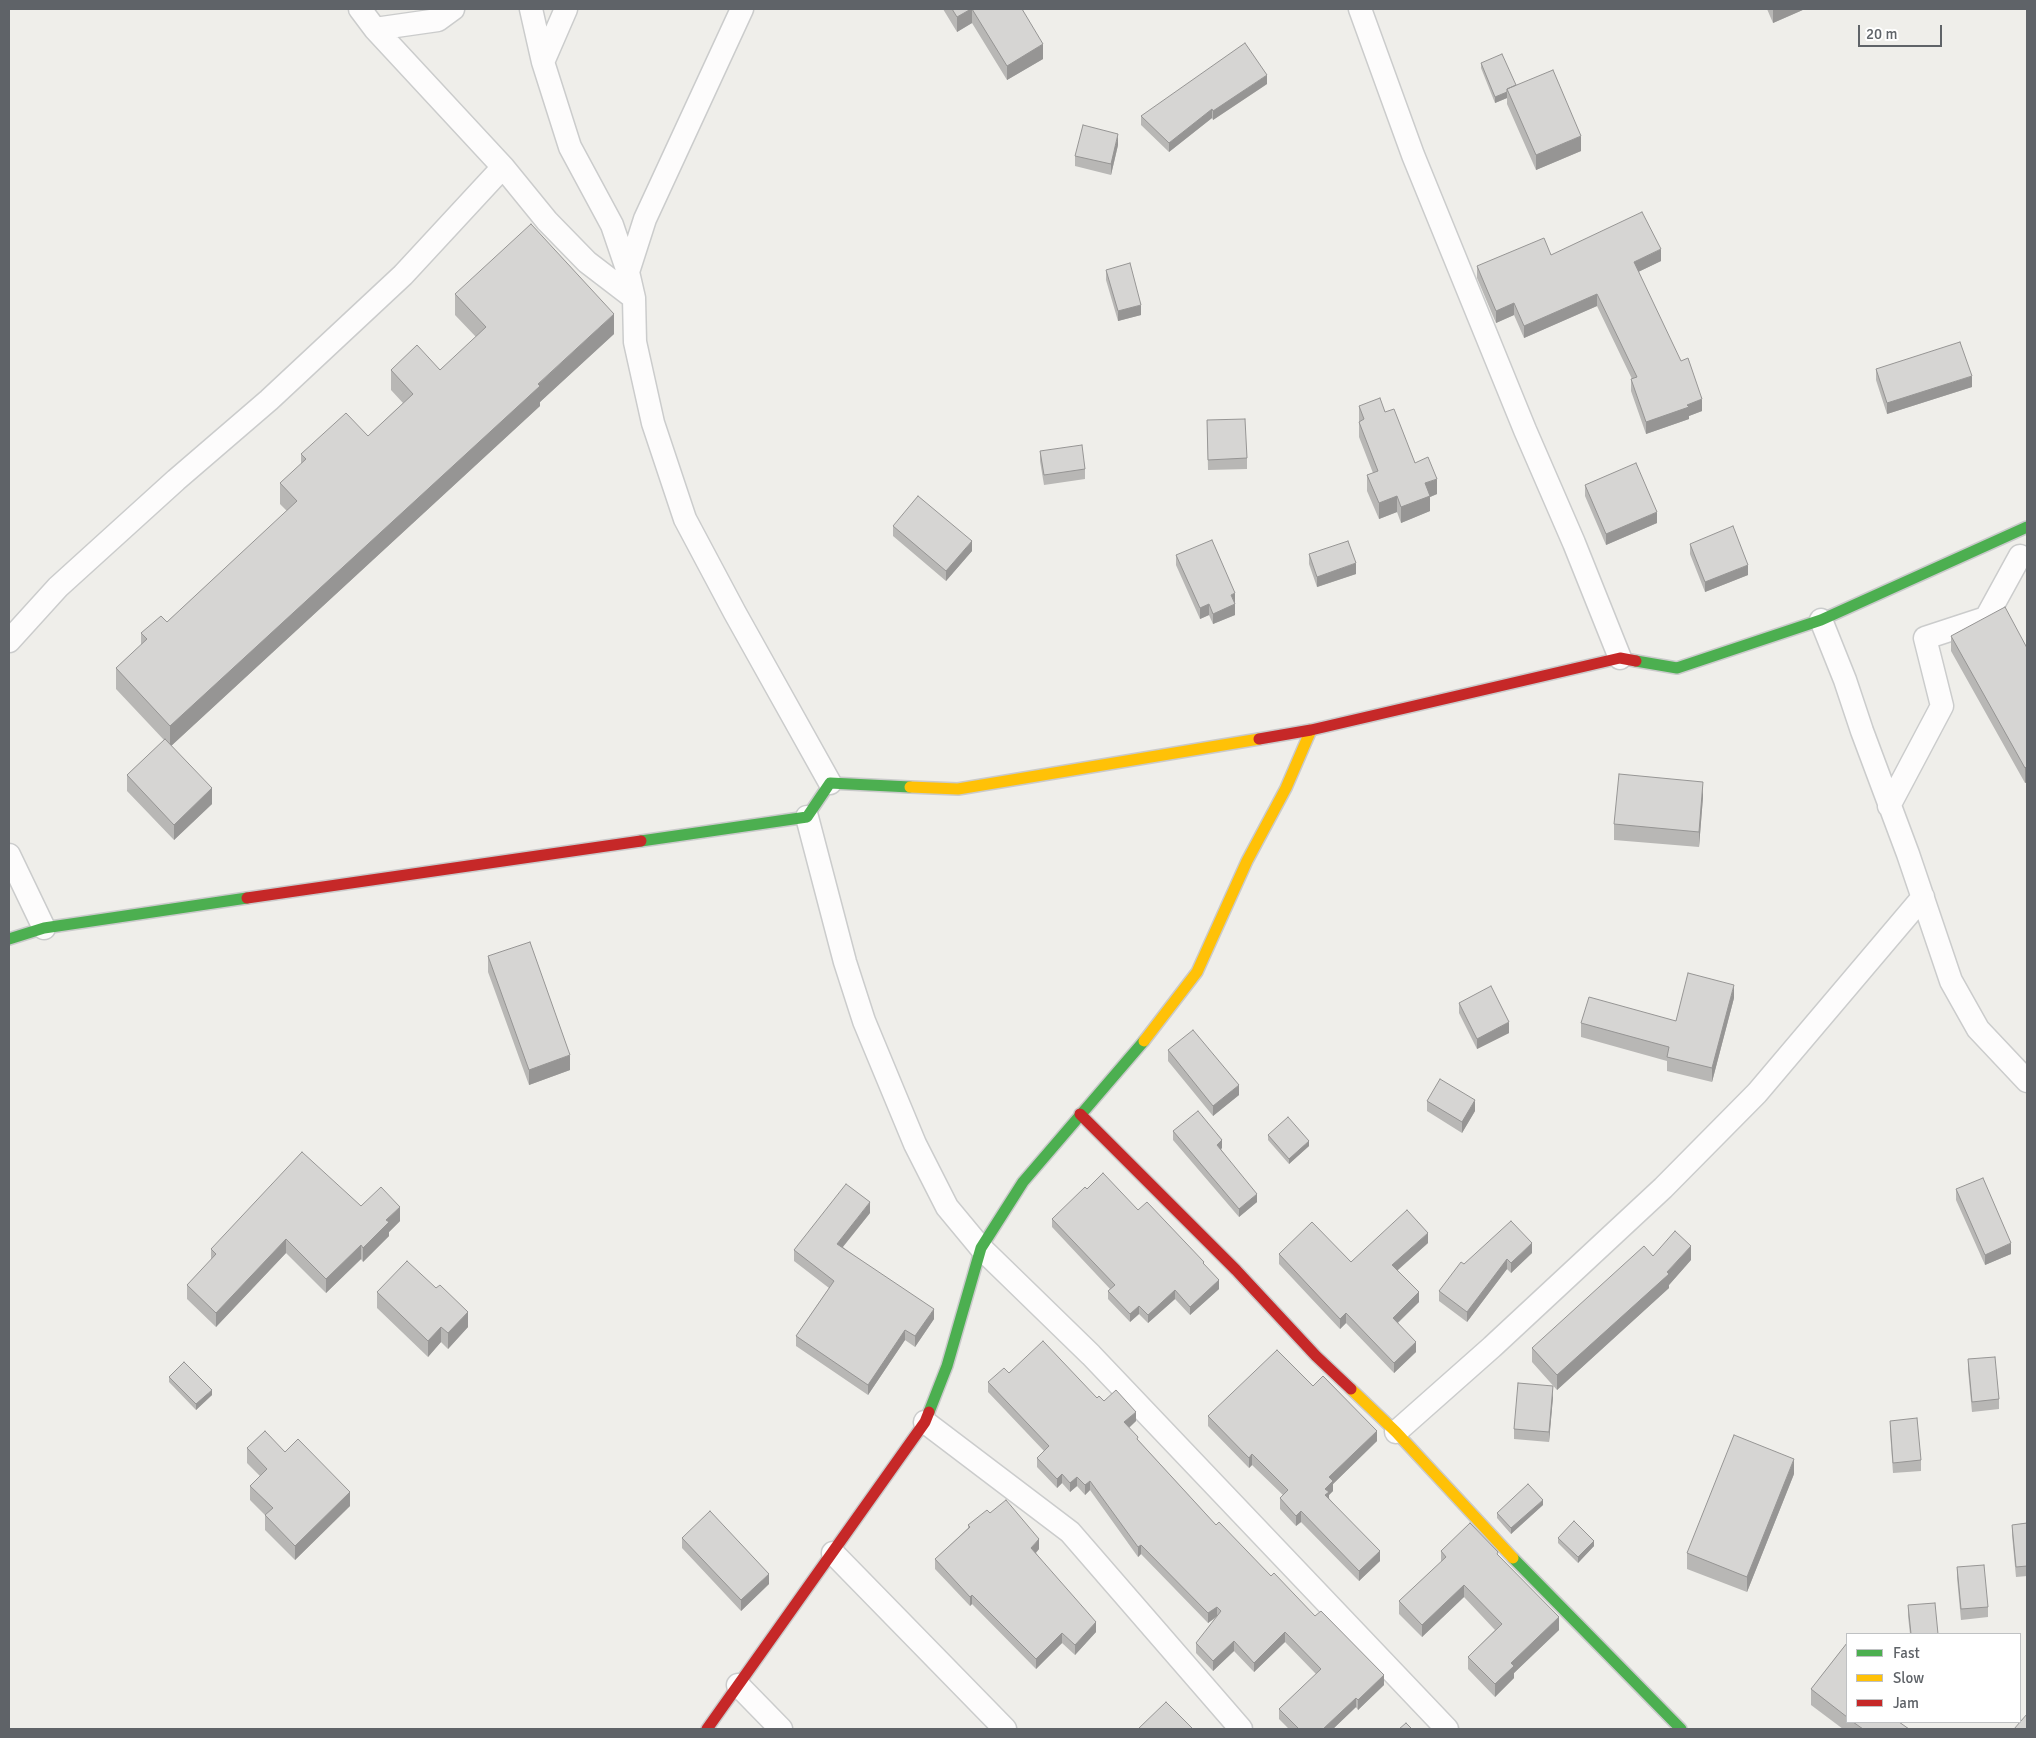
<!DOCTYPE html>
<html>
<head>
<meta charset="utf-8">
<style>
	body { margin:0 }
	#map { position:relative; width:2036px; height:1738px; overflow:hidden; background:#efeeea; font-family:Signika,sans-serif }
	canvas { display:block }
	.frame { position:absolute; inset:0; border:10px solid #5f6368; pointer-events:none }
	.legend { position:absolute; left:1846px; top:1633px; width:175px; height:90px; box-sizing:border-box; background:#fff; border:1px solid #bfc1c3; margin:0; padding:6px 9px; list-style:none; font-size:15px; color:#5f6368 }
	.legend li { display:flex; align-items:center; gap:10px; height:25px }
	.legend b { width:25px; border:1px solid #bfc1c3 }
	.scale { position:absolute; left:1858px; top:25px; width:84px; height:22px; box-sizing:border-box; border:2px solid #5f6368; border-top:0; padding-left:6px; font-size:15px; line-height:18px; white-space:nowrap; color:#5f6368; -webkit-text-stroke:4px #fff; paint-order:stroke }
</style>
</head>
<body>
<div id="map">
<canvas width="2036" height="1738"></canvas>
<div class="frame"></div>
<ul class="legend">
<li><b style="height:6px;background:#4caf50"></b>Fast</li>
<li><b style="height:6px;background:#ffc107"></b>Slow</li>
<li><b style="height:6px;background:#c62828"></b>Jam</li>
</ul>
<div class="scale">20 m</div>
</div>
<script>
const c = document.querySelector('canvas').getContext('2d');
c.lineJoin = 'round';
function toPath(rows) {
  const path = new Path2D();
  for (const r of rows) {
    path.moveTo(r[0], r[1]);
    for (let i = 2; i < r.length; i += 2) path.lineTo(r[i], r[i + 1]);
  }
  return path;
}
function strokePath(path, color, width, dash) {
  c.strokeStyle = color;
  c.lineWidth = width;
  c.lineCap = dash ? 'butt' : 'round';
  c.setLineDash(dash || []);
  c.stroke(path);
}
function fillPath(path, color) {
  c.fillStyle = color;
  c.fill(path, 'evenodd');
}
const street = toPath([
	[360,9,375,29,503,167,547,221,587,262,634,298],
	[531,9,543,62,570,147,612,225,628,272,634,298,635,342,653,423,685,519,735,613,830,783],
	[1360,9,1413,155,1525,430,1574,543,1620,658],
	[375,29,438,20,453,9],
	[543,62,566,9],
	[628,272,645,219,742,9],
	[1821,620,1845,680,1862,731,1908,854,1951,981,1978,1029,2027,1081],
	[9,641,58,587,176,480,269,400,403,275,503,167],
	[1889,806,1942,706,1925,638,1986,618,2020,556],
	[807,817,845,962,864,1021,915,1144,947,1207,981,1248,1091,1355,1447,1729],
	[9,855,44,928],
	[925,1422,1070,1532,1241,1729],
	[1396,1432,1492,1347,1663,1188,1757,1093,1923,897],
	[833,1553,1005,1729],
	[738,1685,781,1729]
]);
const fast = toPath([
	[1636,661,1677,668,1821,620,2027,527],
	[641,841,807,817,830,783,910,787],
	[9,939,44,928,247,898],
	[929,1412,947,1366,981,1248,1023,1182,1144,1041],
	[1513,1558,1681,1729]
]);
const slow = toPath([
	[910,787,958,789,1259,739],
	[1144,1041,1197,972,1247,861,1286,788,1311,730],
	[1351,1389,1396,1432,1513,1558]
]);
const jam = toPath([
	[1259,739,1311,730,1620,658,1636,661],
	[247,898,641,841],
	[1080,1114,1236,1270,1316,1356,1351,1389],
	[707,1729,925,1422,929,1412]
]);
strokePath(street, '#cbcccc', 25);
strokePath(fast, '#cacacb', 14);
strokePath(slow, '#cacacb', 14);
strokePath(jam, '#cacacb', 14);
strokePath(street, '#fdfcfc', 22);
strokePath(fast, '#4caf50', 11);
strokePath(slow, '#ffc107', 11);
strokePath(jam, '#c62828', 11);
fillPath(toPath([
	[943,9,1022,9,1043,59,1007,80,972,23,957,32],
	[1767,9,1805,9,1773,23],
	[1481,63,1516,85,1581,151,1536,170,1507,104,1507,98,1495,103,1481,68],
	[1267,84,1213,120,1212,118,1169,152,1141,125,1141,116],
	[1118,145,1111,175,1075,166,1075,156],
	[1551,255,1661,261,1638,272,1702,411,1689,416,1689,419,1646,434,1631,391,1631,379,1632,379,1597,306,1524,338,1514,315,1496,323,1477,278,1477,266],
	[1106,270,1141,315,1118,321,1106,280],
	[455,294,614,334,540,402,540,406,171,746,212,804,174,840,127,791,127,775,164,740,116,689,116,668,141,645,141,633,167,622,287,511,280,504,280,483,301,464,301,454,368,436,403,403,391,390,391,370,440,370,476,337,455,315],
	[1876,369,1972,387,1887,414,1876,380],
	[1359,406,1385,412,1415,463,1437,494,1430,497,1430,511,1401,523,1397,512,1379,519,1367,491,1367,475,1373,473,1359,437],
	[1207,420,1247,458,1247,469,1208,470],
	[1040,451,1085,469,1085,479,1044,485,1040,461],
	[1585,485,1657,523,1606,545,1585,496],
	[893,526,972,551,946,581,893,536],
	[1690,544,1748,575,1705,592,1690,554],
	[1309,554,1356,574,1317,587,1309,564],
	[1176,555,1235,603,1235,615,1213,624,1209,615,1200,619,1176,565],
	[1951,636,2027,648,2027,782,2025,783,1951,651],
	[1703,797,1699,847,1614,840,1614,824],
	[488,956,570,1070,529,1085,488,972],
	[1734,998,1712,1082,1667,1071,1667,1061,1581,1037,1581,1023,1676,1021],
	[1459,1003,1509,1033,1477,1049,1459,1013],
	[1168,1050,1239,1095,1213,1116,1168,1061],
	[1427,1101,1475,1111,1462,1133,1427,1111],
	[1173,1131,1222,1148,1221,1149,1257,1202,1239,1217,1173,1140],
	[1268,1135,1309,1146,1289,1164,1268,1140],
	[1087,1189,1138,1210,1204,1265,1219,1289,1190,1315,1175,1299,1148,1323,1139,1314,1130,1322,1108,1299,1108,1291,1110,1289,1052,1227,1052,1219],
	[1956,1189,2011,1254,1985,1265,1956,1200],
	[361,1206,400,1221,389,1232,389,1236,363,1262,361,1259,326,1293,286,1253,216,1327,187,1299,187,1285,211,1260,211,1249],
	[870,1213,843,1247,934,1319,915,1347,905,1340,868,1395,796,1346,796,1336,829,1288,794,1261,794,1250],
	[1428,1243,1397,1271,1419,1302,1398,1323,1416,1352,1394,1373,1346,1323,1340,1329,1279,1264,1279,1254,1351,1262],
	[1532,1253,1511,1273,1507,1269,1467,1322,1439,1301,1439,1291,1464,1264],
	[1691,1260,1669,1285,1669,1288,1557,1390,1532,1362,1532,1348],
	[436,1288,468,1327,448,1349,441,1342,428,1357,377,1308,377,1292],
	[1968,1359,1999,1399,1999,1409,1972,1412,1968,1370],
	[1009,1373,1097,1398,1104,1401,1136,1421,1129,1428,1138,1440,1216,1525,1271,1576,1384,1685,1358,1710,1356,1707,1333,1729,1289,1729,1279,1719,1279,1709,1316,1674,1285,1642,1254,1672,1234,1651,1213,1671,1196,1653,1196,1643,1217,1617,1208,1623,1141,1554,1138,1557,1090,1490,1085,1495,1077,1486,1070,1492,1062,1483,1057,1488,1037,1467,1037,1458,1044,1451,988,1392,988,1382],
	[169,1377,212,1395,196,1410,169,1382],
	[1313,1386,1377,1441,1333,1484,1333,1491,1329,1495,1329,1498,1380,1561,1359,1581,1301,1522,1296,1526,1280,1509,1280,1498,1283,1495,1252,1465,1249,1468,1208,1426,1208,1416],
	[1553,1397,1549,1442,1514,1439,1514,1429],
	[1890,1421,1921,1460,1921,1471,1893,1473,1890,1431],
	[247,1448,285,1452,350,1506,295,1560,265,1530,265,1515,250,1500,250,1486,260,1476,247,1463],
	[1794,1474,1747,1592,1687,1569,1687,1553],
	[1543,1505,1511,1534,1497,1518,1497,1513],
	[990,1513,1039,1549,1036,1553,1096,1632,1075,1655,1062,1643,1036,1669,972,1604,970,1606,935,1569,935,1559,968,1528,968,1525],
	[2027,1523,2027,1576,2016,1577,2012,1535,2012,1525],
	[682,1538,769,1584,741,1611,682,1548],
	[1558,1538,1594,1546,1578,1563,1558,1543],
	[1441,1551,1498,1555,1559,1630,1514,1673,1514,1678,1495,1697,1468,1669,1468,1657,1495,1630,1464,1597,1422,1637,1399,1614,1399,1601,1441,1562],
	[1957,1567,1988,1607,1988,1617,1961,1620,1957,1578],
	[1908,1605,1938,1634,1910,1634,1908,1616],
	[1847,1643,1847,1722,1899,1722,1909,1729,1843,1729,1811,1705,1811,1689]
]), '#b8b7b5');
fillPath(toPath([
	[971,9,972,9,972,23,957,32,957,17],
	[1773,9,1805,9,1773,23],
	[1043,44,1043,59,1007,80,1007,66],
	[1267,75,1267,84,1213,120,1213,111],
	[1507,92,1507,98,1495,103,1495,97],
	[1212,109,1212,118,1169,152,1169,143],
	[1118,134,1118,145,1111,175,1111,164],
	[1581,136,1581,151,1536,170,1536,155],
	[1661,249,1661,261,1634,274,1634,262],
	[10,278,10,288,9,290,9,280],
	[1597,294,1597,306,1524,338,1524,326],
	[1514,303,1514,315,1496,323,1496,311],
	[1141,305,1141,315,1118,321,1118,311],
	[614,314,614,334,540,402,540,406,170,747,170,726],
	[1972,376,1972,387,1887,414,1887,403],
	[1702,399,1702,411,1689,416,1689,419,1646,434,1646,422,1687,405],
	[1437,479,1437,494,1430,497,1430,511,1401,523,1401,507,1425,483],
	[1397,496,1397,512,1379,519,1379,503],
	[1657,512,1657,523,1606,545,1606,534],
	[972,541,972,551,946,581,946,571],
	[1356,563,1356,574,1317,587,1317,577],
	[1748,565,1748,575,1705,592,1705,582],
	[1235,593,1235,604,1231,595],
	[1209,604,1209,615,1200,619,1200,608],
	[1235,604,1235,615,1213,624,1213,614],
	[2027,766,2027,782,2025,783,2025,768],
	[1703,782,1703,797,1699,847,1699,832],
	[212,788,212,804,174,840,174,825],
	[1734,985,1734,998,1712,1082,1712,1068],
	[1509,1022,1509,1033,1477,1049,1477,1039],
	[570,1055,570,1070,529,1085,529,1070],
	[1239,1085,1239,1095,1213,1116,1213,1106],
	[1475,1100,1475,1111,1462,1133,1462,1122],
	[1222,1140,1222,1148,1217,1153,1217,1145],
	[1309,1141,1309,1146,1289,1164,1289,1159],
	[1257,1194,1257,1202,1239,1217,1239,1209],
	[870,1202,870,1213,837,1254,837,1244],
	[400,1207,400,1221,389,1232,389,1236,363,1262,363,1248,386,1220],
	[1428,1233,1428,1243,1392,1275,1392,1265],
	[286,1239,286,1253,216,1327,216,1313],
	[1532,1243,1532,1253,1511,1273,1511,1263],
	[2011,1243,2011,1254,1985,1265,1985,1255],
	[361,1245,361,1259,326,1293,326,1279],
	[1691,1246,1691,1260,1669,1285,1669,1288,1557,1390,1557,1375,1667,1272],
	[1507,1259,1507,1269,1467,1322,1467,1312],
	[1219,1280,1219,1289,1190,1315,1190,1307],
	[1175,1290,1175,1299,1148,1323,1148,1315],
	[1419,1292,1419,1302,1393,1327,1393,1318],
	[1139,1306,1139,1314,1130,1322,1130,1314],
	[934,1309,934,1319,915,1347,915,1336],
	[468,1312,468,1327,448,1349,448,1333],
	[1346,1313,1346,1323,1340,1329,1340,1319],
	[441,1327,441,1342,428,1357,428,1341],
	[905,1330,905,1340,868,1395,868,1385],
	[1416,1342,1416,1352,1394,1373,1394,1363],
	[1553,1386,1553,1397,1549,1442,1549,1432],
	[212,1390,212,1395,196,1410,196,1404],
	[1136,1412,1136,1421,1124,1432,1124,1422],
	[1377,1431,1377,1441,1333,1484,1333,1491,1329,1495,1329,1503,1325,1506,1325,1489,1329,1477],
	[1252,1454,1252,1465,1249,1468,1249,1458],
	[1794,1459,1794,1474,1747,1592,1747,1577],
	[1062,1474,1062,1483,1057,1488,1057,1479],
	[1077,1477,1077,1486,1070,1492,1070,1483],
	[1090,1481,1090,1490,1085,1495,1085,1485],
	[350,1492,350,1506,295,1560,295,1546],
	[1543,1500,1543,1505,1511,1534,1511,1528],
	[1301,1511,1301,1522,1296,1526,1296,1516],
	[1039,1539,1039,1549,1031,1558,1031,1548],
	[1594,1541,1594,1546,1578,1563,1578,1557],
	[1141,1545,1141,1554,1138,1557,1138,1547],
	[1380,1551,1380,1561,1359,1581,1359,1571],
	[769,1574,769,1584,741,1611,741,1600],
	[1464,1585,1464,1597,1422,1637,1422,1625],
	[972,1595,972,1604,970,1606,970,1597],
	[1217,1607,1217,1616,1208,1623,1208,1613],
	[1559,1617,1559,1630,1514,1673,1514,1678,1495,1697,1495,1684,1511,1663],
	[1096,1622,1096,1632,1075,1655,1075,1645],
	[1285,1632,1285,1642,1254,1672,1254,1663],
	[1062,1633,1062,1643,1036,1669,1036,1659],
	[1234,1641,1234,1651,1213,1671,1213,1661],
	[1384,1675,1384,1685,1358,1710,1358,1700],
	[1356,1698,1356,1707,1333,1729,1323,1729]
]), '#969594');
const building = toPath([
	[952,9,971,9,957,17,952,9],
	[972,9,1022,9,1043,44,1007,66,972,9],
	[1245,43,1267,75,1213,111,1212,109,1169,143,1141,116,1245,43],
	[1502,54,1516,85,1507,89,1507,92,1495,97,1481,63,1502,54],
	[1553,70,1581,136,1536,155,1507,89,1553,70],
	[1083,125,1118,134,1111,164,1075,156,1083,125],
	[1642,212,1661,249,1634,262,1681,361,1688,358,1702,399,1687,405,1689,407,1646,422,1631,379,1637,377,1597,294,1524,326,1514,303,1496,311,1477,266,1544,238,1551,255,1642,212],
	[531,224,614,314,538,384,540,386,170,726,116,668,147,639,141,633,161,616,167,622,297,501,280,483,306,459,301,454,346,413,368,436,413,394,391,370,417,345,440,370,486,327,455,294,531,224],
	[1130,263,1141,305,1118,311,1106,270,1130,263],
	[1960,342,1972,376,1887,403,1876,369,1960,342],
	[1380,398,1385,412,1394,409,1415,463,1428,457,1437,479,1425,483,1430,496,1401,507,1397,496,1379,503,1367,475,1378,471,1359,422,1364,419,1359,406,1380,398],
	[1245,419,1247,458,1208,460,1207,420,1245,419],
	[1082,445,1085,469,1044,475,1040,451,1082,445],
	[1636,463,1657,512,1606,534,1585,485,1636,463],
	[918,496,972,541,946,571,893,526,918,496],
	[1733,526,1748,565,1705,582,1690,544,1733,526],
	[1212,540,1235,593,1231,595,1235,604,1213,614,1209,604,1200,608,1176,555,1212,540],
	[1348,541,1356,563,1317,577,1309,554,1348,541],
	[2005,607,2027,648,2027,766,2025,768,1951,636,2005,607],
	[165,739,212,788,174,825,127,775,165,739],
	[1619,774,1703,782,1699,832,1614,824,1619,774],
	[530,942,570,1055,529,1070,488,956,530,942],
	[1688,973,1734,985,1712,1068,1667,1057,1669,1047,1581,1023,1589,997,1676,1021,1688,973],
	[1491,986,1509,1022,1477,1039,1459,1003,1491,986],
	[1193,1030,1239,1085,1213,1106,1168,1050,1193,1030],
	[1440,1079,1475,1100,1462,1122,1427,1101,1440,1079],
	[1198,1111,1222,1140,1217,1145,1257,1194,1239,1209,1173,1131,1198,1111],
	[1288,1117,1309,1141,1289,1159,1268,1135,1288,1117],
	[302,1152,361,1206,381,1187,400,1207,386,1220,389,1222,363,1248,361,1245,326,1279,286,1239,216,1313,187,1285,216,1254,211,1249,302,1152],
	[1103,1173,1138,1210,1147,1202,1204,1262,1203,1263,1219,1280,1190,1307,1175,1290,1148,1315,1139,1306,1130,1314,1108,1291,1115,1285,1052,1219,1085,1187,1087,1189,1103,1173],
	[1983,1178,2011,1243,1985,1255,1956,1189,1983,1178],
	[846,1184,870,1202,837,1244,934,1309,915,1336,905,1330,868,1385,796,1336,834,1281,794,1250,846,1184],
	[1407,1210,1428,1233,1392,1265,1419,1292,1393,1318,1416,1342,1394,1363,1346,1313,1340,1319,1279,1254,1312,1222,1351,1262,1407,1210],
	[1511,1221,1532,1243,1511,1263,1507,1259,1467,1312,1439,1291,1461,1262,1464,1264,1511,1221],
	[1675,1231,1691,1246,1667,1272,1669,1274,1557,1375,1532,1348,1644,1246,1653,1256,1675,1231],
	[407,1261,436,1288,440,1285,468,1312,448,1333,441,1327,428,1341,377,1292,407,1261],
	[1043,1341,1097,1398,1099,1396,1104,1401,1116,1390,1136,1412,1124,1422,1138,1437,1137,1439,1216,1525,1219,1522,1271,1576,1274,1573,1315,1616,1321,1611,1384,1675,1358,1700,1356,1698,1323,1729,1299,1729,1279,1709,1321,1669,1285,1632,1254,1663,1234,1641,1213,1661,1196,1643,1221,1611,1217,1607,1208,1613,1141,1545,1138,1547,1090,1481,1085,1485,1077,1477,1070,1483,1062,1474,1057,1479,1037,1458,1049,1446,988,1382,1004,1368,1009,1373,1043,1341],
	[1277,1350,1313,1386,1323,1376,1377,1431,1329,1477,1333,1481,1325,1489,1329,1492,1325,1495,1380,1551,1359,1571,1301,1511,1296,1516,1280,1498,1288,1490,1252,1454,1249,1458,1208,1416,1277,1350],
	[1995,1357,1999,1399,1972,1402,1968,1359,1995,1357],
	[184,1362,212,1390,196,1404,169,1377,184,1362],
	[1518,1383,1553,1386,1549,1432,1514,1429,1518,1383],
	[1917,1418,1921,1460,1893,1463,1890,1421,1917,1418],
	[265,1431,285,1452,298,1439,350,1492,295,1546,265,1515,273,1508,250,1486,267,1469,247,1448,265,1431],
	[1734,1435,1794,1459,1747,1577,1687,1553,1734,1435],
	[1528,1484,1543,1500,1511,1528,1497,1513,1528,1484],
	[1006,1500,1039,1539,1031,1548,1096,1622,1075,1645,1062,1633,1036,1659,972,1595,970,1597,935,1559,970,1527,968,1525,987,1510,990,1513,1006,1500],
	[710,1511,769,1574,741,1600,682,1538,710,1511],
	[1574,1521,1594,1541,1578,1557,1558,1538,1574,1521],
	[1470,1523,1498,1552,1497,1554,1559,1617,1511,1663,1514,1666,1495,1684,1468,1657,1502,1624,1464,1585,1422,1625,1399,1601,1446,1557,1441,1551,1470,1523],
	[2027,1523,2027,1566,2016,1567,2012,1525,2027,1523],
	[1984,1565,1988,1607,1961,1609,1957,1567,1984,1565],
	[1935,1603,1938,1634,1911,1634,1908,1605,1935,1603],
	[1847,1643,1847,1717,1811,1689,1847,1643],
	[1166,1702,1193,1729,1138,1729,1166,1702],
	[2027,1714,2027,1729,2014,1729,2027,1714],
	[1853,1722,1899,1722,1909,1729,1863,1729,1853,1722],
	[1406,1723,1412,1729,1399,1729,1406,1723]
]);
fillPath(building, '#d6d5d3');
strokePath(building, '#969594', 1);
</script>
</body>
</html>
